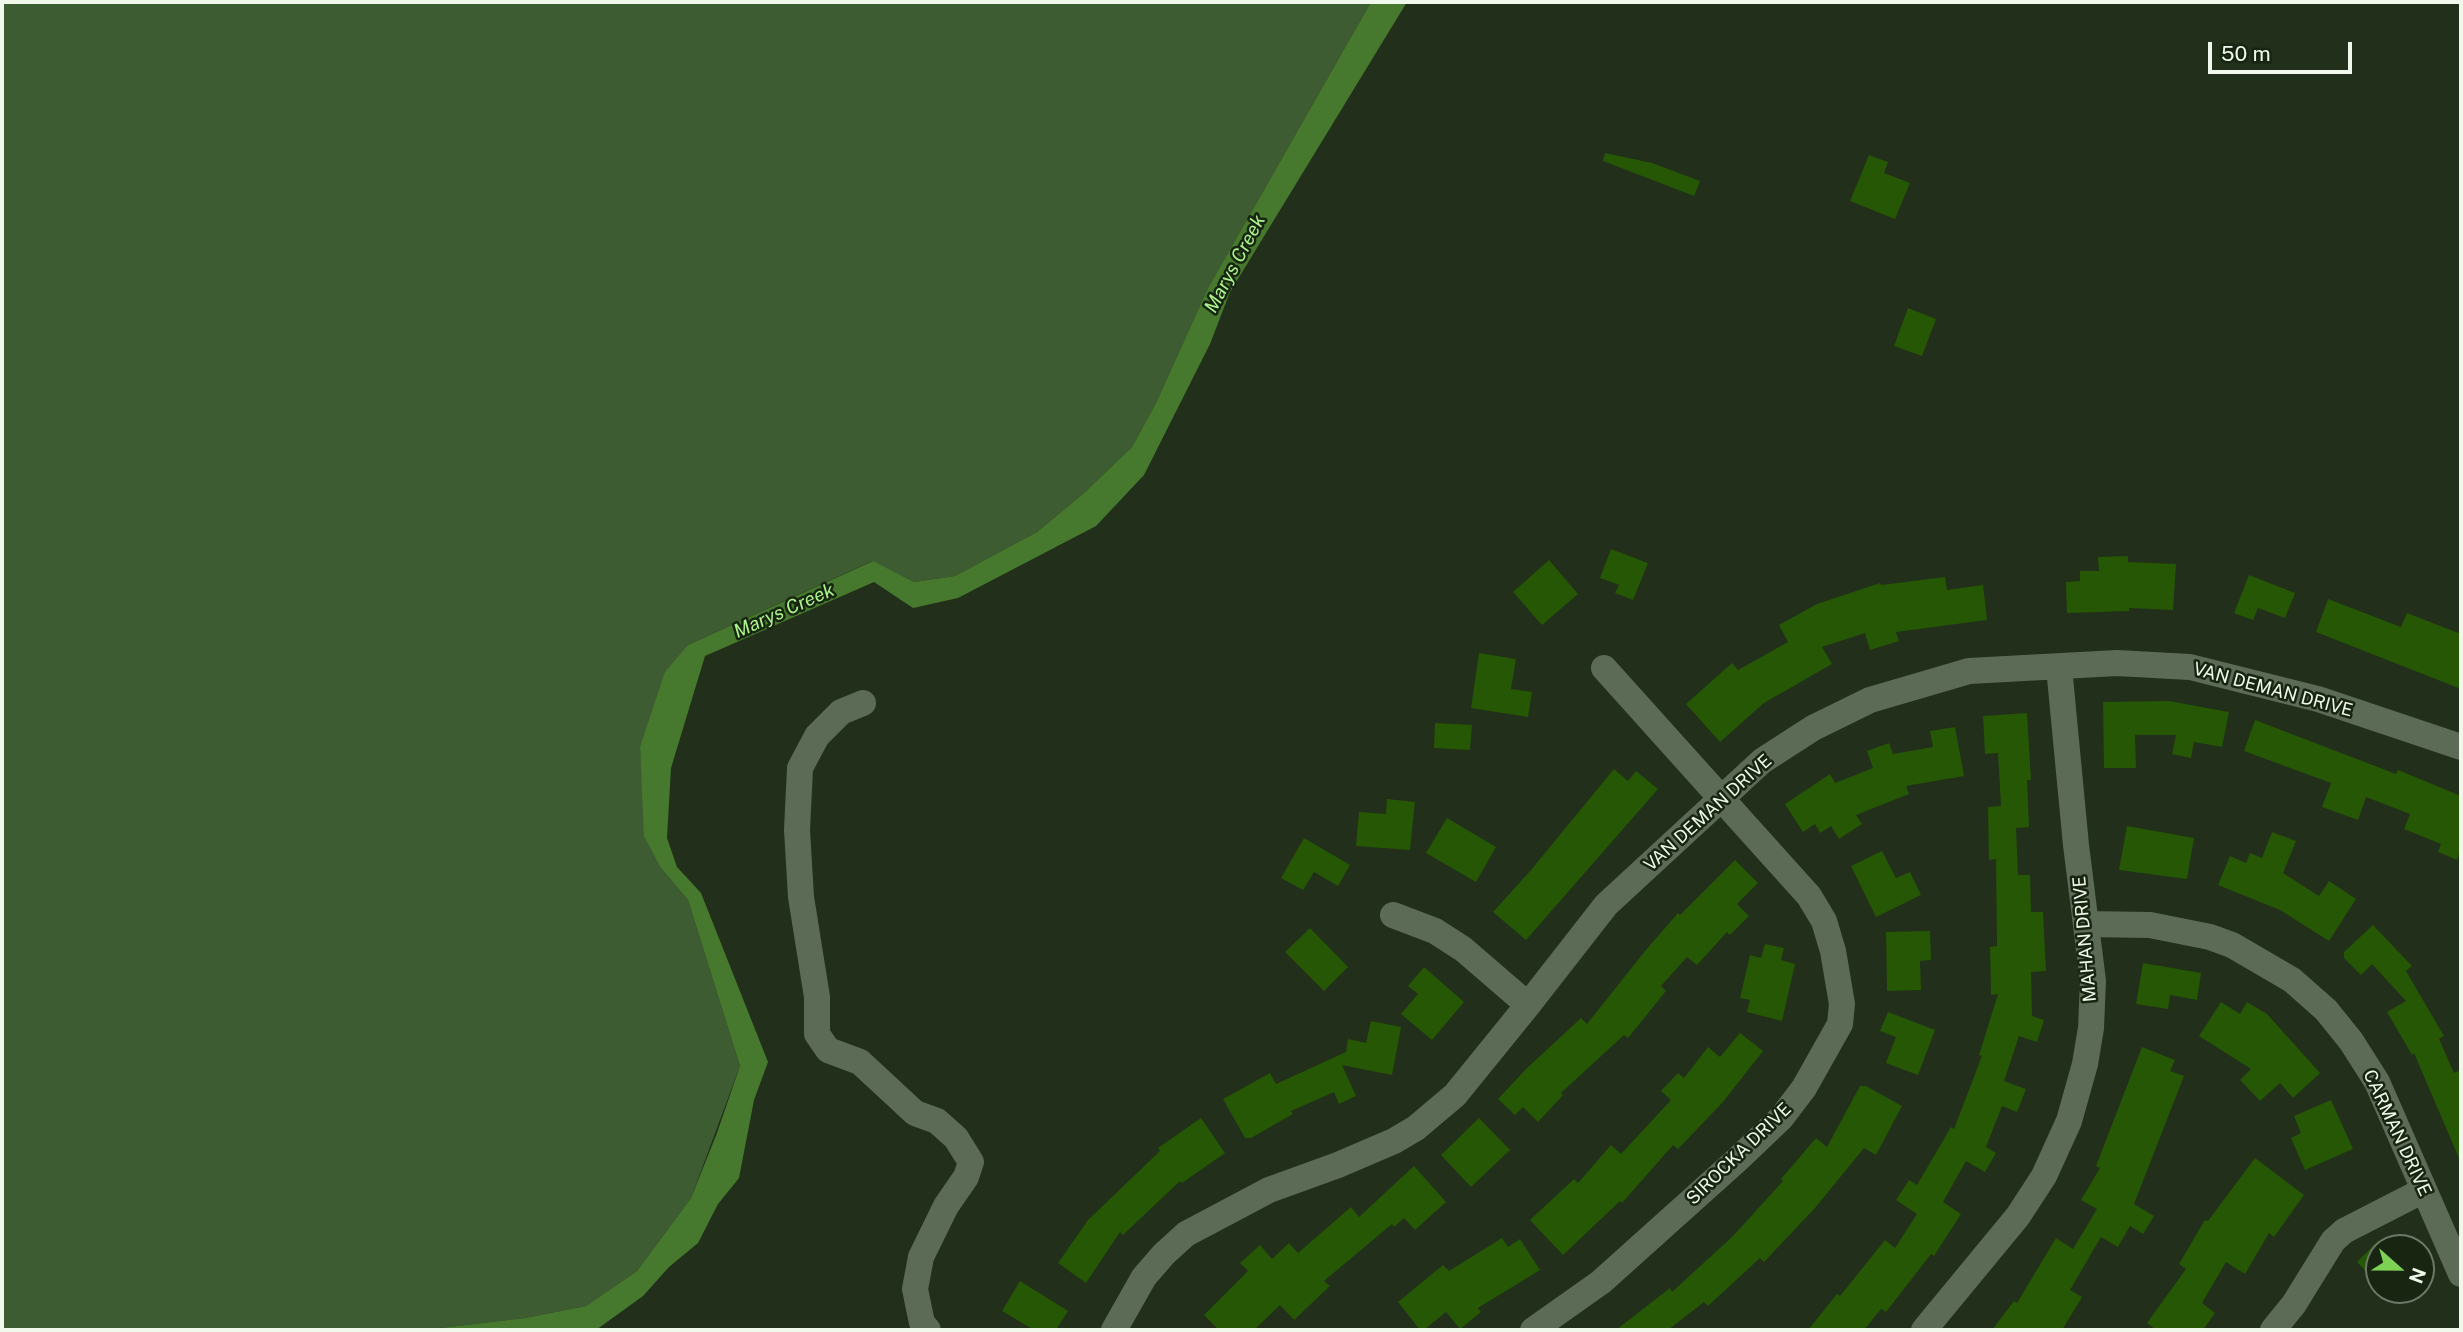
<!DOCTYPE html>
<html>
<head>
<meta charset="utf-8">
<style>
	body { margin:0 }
	#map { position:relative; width:2463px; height:1332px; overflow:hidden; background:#212f1b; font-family:"Public Sans",sans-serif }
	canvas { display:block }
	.frame { position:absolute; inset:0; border:4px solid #eff8eb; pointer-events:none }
	.north { position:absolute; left:2365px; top:1234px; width:70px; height:70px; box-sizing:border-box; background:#172511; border:2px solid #6d7968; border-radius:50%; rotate:111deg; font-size:19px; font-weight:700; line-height:28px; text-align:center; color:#eff8eb }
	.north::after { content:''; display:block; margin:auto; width:24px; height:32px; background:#7dd154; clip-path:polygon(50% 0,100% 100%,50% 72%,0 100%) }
	.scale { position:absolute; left:2208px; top:42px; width:144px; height:32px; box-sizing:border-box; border:4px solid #eff8eb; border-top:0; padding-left:9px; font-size:21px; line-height:24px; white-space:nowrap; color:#eff8eb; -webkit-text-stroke:5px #172511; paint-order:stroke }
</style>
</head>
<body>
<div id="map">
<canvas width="2463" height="1332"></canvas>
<div class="frame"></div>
<div class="north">N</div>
<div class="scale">50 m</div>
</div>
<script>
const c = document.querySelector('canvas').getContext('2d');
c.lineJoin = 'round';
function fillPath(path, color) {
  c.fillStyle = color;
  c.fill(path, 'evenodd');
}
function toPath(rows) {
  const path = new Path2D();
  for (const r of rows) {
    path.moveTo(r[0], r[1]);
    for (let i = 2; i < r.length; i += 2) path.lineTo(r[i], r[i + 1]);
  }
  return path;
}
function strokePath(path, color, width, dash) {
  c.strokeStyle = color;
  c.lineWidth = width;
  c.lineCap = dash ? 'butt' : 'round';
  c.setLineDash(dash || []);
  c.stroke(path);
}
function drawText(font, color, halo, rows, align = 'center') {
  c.font = font + ' "Public Sans",sans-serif';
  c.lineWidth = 5;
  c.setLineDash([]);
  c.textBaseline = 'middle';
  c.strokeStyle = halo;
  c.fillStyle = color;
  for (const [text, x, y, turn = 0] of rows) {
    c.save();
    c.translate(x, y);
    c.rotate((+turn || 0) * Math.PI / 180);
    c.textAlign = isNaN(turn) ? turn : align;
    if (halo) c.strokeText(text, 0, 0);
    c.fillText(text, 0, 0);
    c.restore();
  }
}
fillPath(toPath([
	[2,2,1371,2,1208,288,1156,403,1132,447,1084,493,1037,532,955,576,914,582,872,561,688,645,640,747,642,782,661,868,688,900,740,1066,691,1198,637,1271,586,1306,525,1318,423,1330,2,1330]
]), '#3e5c32');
fillPath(toPath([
	[1371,2,1407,2,1230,292,1210,344,1144,475,1096,526,958,598,913,608,874,582,705,656,671,768,667,838,677,867,701,893,768,1062,754,1100,739,1178,718,1204,698,1243,669,1267,643,1296,596,1330,423,1330,525,1318,586,1306,637,1271,691,1198,717,1133,740,1066,688,900,661,868,644,836,640,747,665,672,688,645,873,561,914,582,955,576,1037,532,1084,493,1132,447,1156,403,1208,288]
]), '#46792e');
fillPath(toPath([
	[1605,153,1652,163,1700,181,1694,196,1603,161],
	[1869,155,1888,162,1884,173,1910,183,1895,219,1850,201],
	[1908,308,1936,319,1922,356,1894,346],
	[1611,549,1648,563,1633,600,1615,593,1619,585,1600,578],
	[2128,556,2128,562,2176,564,2173,610,2129,608,2129,611,2067,613,2066,582,2080,581,2080,571,2099,571,2098,557],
	[1549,560,1578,594,1542,625,1513,592],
	[2249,575,2295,593,2285,618,2258,608,2253,620,2234,613],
	[1945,577,1947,590,1983,585,1987,620,1896,632,1899,641,1870,650,1865,633,1822,647,1832,664,1764,703,1720,742,1686,704,1732,663,1738,670,1788,642,1779,625,1817,604,1880,583,1881,585],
	[2328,599,2401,627,2407,613,2461,634,2461,689,2316,632],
	[1479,653,1516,659,1511,689,1532,692,1528,717,1471,708],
	[2169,701,2229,712,2222,747,2194,742,2191,758,2172,754,2176,735,2135,735,2136,768,2104,768,2103,702],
	[2027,713,2031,780,2027,780,2029,827,2016,828,2018,875,2030,875,2031,912,2043,912,2046,971,2031,972,2032,1016,2044,1020,2037,1042,2019,1036,2004,1081,2026,1089,2017,1112,2002,1106,1986,1147,1996,1153,1985,1172,1966,1161,1943,1202,1961,1214,1934,1256,1931,1254,1886,1312,1881,1309,1864,1330,1808,1330,1837,1294,1840,1296,1885,1240,1895,1248,1917,1214,1896,1200,1909,1180,1917,1185,1951,1127,1954,1129,1982,1056,1979,1055,1998,994,1991,995,1990,947,1997,946,1996,859,1989,860,1988,807,2001,806,1998,753,1985,754,1983,716],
	[2255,720,2396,774,2398,770,2461,796,2461,847,2457,860,2438,852,2441,844,2404,829,2410,814,2366,797,2358,820,2322,807,2331,783,2244,751],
	[1435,723,1472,725,1470,750,1434,748],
	[1955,727,1964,776,1906,786,1909,794,1856,815,1862,824,1839,839,1831,826,1820,833,1815,824,1803,832,1785,804,1830,774,1835,783,1873,768,1867,751,1889,743,1893,754,1933,747,1930,731],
	[1614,769,1628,781,1636,771,1658,789,1526,940,1493,912,1531,870],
	[1387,799,1415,802,1410,850,1356,846,1359,812,1386,814],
	[1447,818,1496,847,1476,882,1426,853],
	[2127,826,2194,838,2187,879,2119,870],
	[2272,832,2296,841,2283,873,2319,896,2329,881,2356,899,2329,941,2280,910,2218,885,2230,856,2246,863,2250,853,2262,858],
	[1304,838,1350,865,1338,886,1314,872,1303,890,1281,878],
	[1882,851,1896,878,1910,872,1921,895,1876,917,1851,866],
	[1735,860,1758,883,1737,904,1749,916,1730,935,1727,932,1697,965,1687,957,1661,986,1666,991,1628,1038,1624,1035,1561,1093,1563,1095,1538,1122,1523,1107,1515,1115,1498,1099,1526,1069,1581,1018,1587,1024,1645,951,1678,913,1680,915],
	[2373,925,2412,966,2406,971,2444,1036,2439,1039,2454,1073,2461,1070,2461,1163,2414,1053,2412,1055,2387,1012,2406,1001,2372,964,2361,975,2344,958,2344,952],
	[1310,928,1348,967,1324,991,1285,952],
	[1930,931,1931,960,1920,961,1921,990,1887,991,1886,932],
	[1765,944,1784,948,1781,960,1795,964,1782,1021,1747,1012,1750,1000,1740,998,1750,955,1761,958],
	[2143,963,2201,973,2197,1000,2170,995,2168,1009,2136,1004],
	[1424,967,1464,1002,1432,1040,1401,1014,1418,994,1408,986],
	[2221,1002,2240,1014,2247,1002,2267,1014,2320,1073,2293,1098,2280,1083,2260,1101,2240,1080,2251,1069,2199,1036],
	[1888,1012,1935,1030,1918,1075,1886,1063,1896,1037,1880,1031],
	[1371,1021,1401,1027,1392,1075,1342,1065,1356,1096,1339,1104,1334,1092,1291,1111,1293,1114,1251,1138,1245,1138,1223,1099,1270,1073,1276,1084,1346,1052,1348,1039,1366,1043],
	[1740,1033,1763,1051,1723,1102,1678,1149,1673,1145,1622,1203,1620,1201,1563,1255,1530,1220,1574,1179,1578,1183,1611,1145,1621,1154,1671,1100,1661,1091,1678,1073,1684,1078,1708,1047,1720,1057],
	[2142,1047,2175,1060,2170,1071,2184,1076,2134,1204,2154,1216,2143,1234,2130,1226,2118,1247,2101,1237,2070,1290,2082,1297,2062,1330,1992,1330,2014,1301,2017,1303,2056,1238,2073,1249,2097,1209,2081,1200,2100,1168,2096,1166],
	[1860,1086,1866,1086,1902,1106,1876,1155,1864,1148,1815,1208,1764,1262,1760,1258,1708,1306,1704,1302,1668,1330,1616,1330,1670,1288,1672,1292,1733,1236,1783,1181,1781,1179,1816,1138,1827,1147],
	[2331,1100,2353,1149,2305,1170,2291,1138,2301,1133,2294,1116],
	[1201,1118,1225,1153,1182,1183,1180,1181,1123,1235,1120,1232,1086,1283,1058,1263,1088,1220,1160,1151,1158,1148],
	[1479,1118,1510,1150,1471,1187,1441,1155],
	[2255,1158,2304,1195,2274,1237,2269,1233,2245,1274,2226,1262,2202,1303,2215,1313,2203,1330,2156,1330,2147,1323,2186,1269,2179,1264,2205,1220,2208,1221],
	[1414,1166,1446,1202,1415,1230,1404,1218,1394,1227,1392,1224,1324,1281,1330,1286,1294,1320,1280,1305,1254,1330,1219,1330,1204,1315,1248,1271,1240,1263,1260,1245,1272,1259,1289,1243,1298,1253,1351,1207,1359,1217],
	[1502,1238,1508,1247,1520,1239,1540,1270,1478,1308,1481,1312,1460,1329,1446,1312,1424,1330,1420,1330,1398,1302,1443,1265,1449,1271],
	[2379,1240,2379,1285,2357,1262],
	[1020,1281,1068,1311,1056,1330,1034,1330,1002,1311]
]), '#265704');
strokePath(toPath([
	[863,703,841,712,817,736,800,768,797,830,801,897,817,997,817,1034,828,1050,860,1062,915,1113,937,1121,956,1138,971,1162,966,1177,946,1206,921,1257,915,1289,922,1323,928,1330],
	[1393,915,1435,931,1463,949,1528,1005],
	[2086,924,2150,925,2210,937,2232,945,2292,980,2326,1010,2351,1041,2377,1082,2461,1274],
	[1114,1330,1144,1277,1164,1254,1186,1234,1269,1190,1338,1165,1394,1141,1416,1128,1455,1095,1528,1005,1606,905,1762,761,1813,728,1870,700,1969,671,2117,663,2190,667,2318,699,2461,747],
	[1533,1330,1601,1282,1738,1159,1782,1117,1804,1088,1840,1024,1842,1004,1833,951,1824,921,1809,896,1604,668],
	[1924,1330,2018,1216,2044,1176,2069,1121,2085,1064,2091,1028,2093,981,2076,845,2059,667],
	[2273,1330,2294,1304,2333,1241,2344,1231,2424,1190]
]), '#5c6b55', 26);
drawText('18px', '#eff8eb', '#172511', [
	["VAN DEMAN DRIVE",2273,690,15],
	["VAN DEMAN DRIVE",1708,813,-42],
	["MAHAN DRIVE",2085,939,-95],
	["CARMAN DRIVE",2397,1133,65],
	["SIROCKA DRIVE",1739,1154,-44]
]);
drawText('italic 19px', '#adf48e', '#172511', [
	["Marys Creek",1235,264,-62],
	["Marys Creek",784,611,-24]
]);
</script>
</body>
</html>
